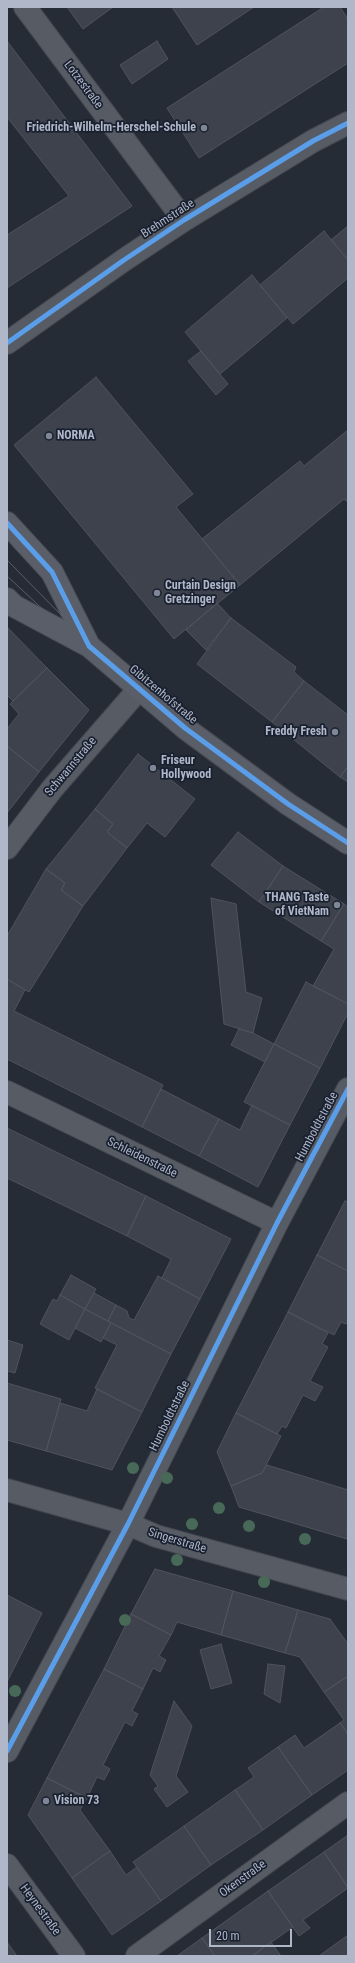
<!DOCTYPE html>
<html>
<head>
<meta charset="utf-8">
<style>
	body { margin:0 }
	#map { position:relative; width:355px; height:1963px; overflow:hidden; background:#262c36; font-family:"Roboto Condensed",sans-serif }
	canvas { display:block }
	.frame { position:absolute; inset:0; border:8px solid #afb7c8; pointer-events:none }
	.scale { position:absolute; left:209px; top:1929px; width:83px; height:18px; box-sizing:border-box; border:2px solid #afb7c8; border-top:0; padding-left:5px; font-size:12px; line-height:14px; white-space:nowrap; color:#afb7c8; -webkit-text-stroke:3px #192130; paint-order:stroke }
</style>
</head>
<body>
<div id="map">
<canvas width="355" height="1963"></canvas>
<div class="frame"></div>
<div class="scale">20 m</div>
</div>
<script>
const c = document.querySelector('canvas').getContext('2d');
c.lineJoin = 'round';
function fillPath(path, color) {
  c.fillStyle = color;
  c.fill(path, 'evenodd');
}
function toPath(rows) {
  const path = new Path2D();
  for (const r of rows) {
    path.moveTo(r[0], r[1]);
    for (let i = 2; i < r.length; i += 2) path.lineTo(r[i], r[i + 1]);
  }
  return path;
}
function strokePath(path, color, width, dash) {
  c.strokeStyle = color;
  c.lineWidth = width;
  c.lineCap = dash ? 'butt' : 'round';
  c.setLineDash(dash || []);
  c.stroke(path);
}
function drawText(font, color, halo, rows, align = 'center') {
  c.font = font + ' "Roboto Condensed",sans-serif';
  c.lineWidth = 3.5;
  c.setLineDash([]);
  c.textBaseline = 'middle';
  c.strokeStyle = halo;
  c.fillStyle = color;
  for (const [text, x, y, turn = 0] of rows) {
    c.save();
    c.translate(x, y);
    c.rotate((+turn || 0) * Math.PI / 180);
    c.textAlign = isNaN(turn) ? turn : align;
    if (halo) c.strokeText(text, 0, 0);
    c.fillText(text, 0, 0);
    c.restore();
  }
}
const building = toPath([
	[67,7,113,7,83,29,67,7],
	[172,7,254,7,197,45,172,7],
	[324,7,340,7,348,19,348,63,199,158,167,108,324,7],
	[7,41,132,206,7,288,7,235,69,196,7,117,7,41],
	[157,41,168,59,132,84,120,65,157,41],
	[348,226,348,260,331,240,348,226],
	[324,231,348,260,348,278,293,324,260,285,324,231],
	[252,275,287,318,220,374,185,332,252,275],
	[201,351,228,384,216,395,188,361,201,351],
	[96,377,193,494,176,507,240,585,174,639,14,445,96,377],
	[348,430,348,500,346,501,344,499,240,585,202,539,300,461,304,466,348,430],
	[217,603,231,618,206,650,186,630,217,603],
	[231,618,296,667,294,672,304,681,272,722,197,664,231,618],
	[7,627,47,668,13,701,7,695,7,627],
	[47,668,89,710,39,772,7,746,7,729,19,714,10,704,47,668],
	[304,681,348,715,348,766,340,777,272,722,304,681],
	[7,746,39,772,7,813,7,746],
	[138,754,195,799,165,837,147,823,127,848,107,832,113,824,95,809,138,754],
	[348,766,348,782,340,777,348,766],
	[95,809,113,824,107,832,127,848,83,906,61,890,65,883,46,869,95,809],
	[238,832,283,866,259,902,211,865,238,832],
	[283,866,344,904,321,941,259,902,283,866],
	[46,869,65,883,61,890,83,906,29,992,7,979,7,936,46,869],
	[211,898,236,904,246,992,262,998,253,1033,224,1024,211,898],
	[344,904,348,907,348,1004,313,986,334,949,321,941,344,904],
	[7,979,25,990,14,1011,163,1085,142,1127,7,1059,7,979],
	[306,982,348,1004,348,1013,320,1068,274,1044,306,982],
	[239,1029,253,1033,274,1044,265,1062,231,1045,239,1029],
	[274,1044,320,1068,290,1125,244,1102,274,1044],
	[161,1089,219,1119,199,1156,142,1127,161,1089],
	[252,1105,290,1125,258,1187,199,1156,219,1119,240,1130,252,1105],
	[7,1128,146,1196,127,1236,7,1178,7,1128],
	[146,1196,231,1239,200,1299,162,1278,171,1259,127,1236,146,1196],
	[345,1201,348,1202,348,1271,317,1255,345,1201],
	[317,1255,348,1271,348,1320,346,1324,341,1322,334,1335,288,1312,317,1255],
	[71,1275,96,1289,85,1309,60,1295,71,1275],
	[158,1276,200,1299,171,1354,108,1321,116,1305,127,1311,129,1318,134,1320,158,1276],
	[94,1293,116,1305,108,1321,85,1309,94,1293],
	[60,1295,85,1309,69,1340,40,1324,53,1299,57,1301,60,1295],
	[85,1309,111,1323,101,1342,75,1328,85,1309],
	[288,1312,328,1333,322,1344,328,1347,310,1381,323,1387,315,1401,303,1395,286,1428,282,1426,277,1434,236,1413,288,1312],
	[111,1323,171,1354,142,1412,95,1388,117,1345,103,1338,111,1323],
	[7,1340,23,1345,15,1373,7,1371,7,1340],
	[7,1383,61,1399,46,1451,7,1440,7,1383],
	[97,1389,142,1412,112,1470,46,1451,60,1403,87,1411,97,1389],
	[236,1413,281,1436,262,1473,231,1486,217,1452,236,1413],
	[267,1465,348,1490,347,1539,239,1507,231,1486,262,1473,267,1465],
	[155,1569,233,1591,221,1635,177,1622,171,1635,131,1614,155,1569],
	[233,1591,298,1610,285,1653,221,1635,233,1591],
	[7,1595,42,1613,7,1682,7,1595],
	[298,1610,330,1619,348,1644,348,1676,324,1692,300,1657,285,1653,298,1610],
	[131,1614,171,1635,159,1656,166,1660,160,1672,153,1668,143,1689,104,1669,131,1614],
	[221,1644,232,1683,211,1689,200,1650,221,1644],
	[268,1664,285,1666,280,1703,264,1694,268,1664],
	[104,1669,143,1689,132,1711,138,1714,132,1726,125,1722,103,1765,110,1769,104,1780,97,1777,87,1798,47,1778,104,1669],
	[348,1676,348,1734,340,1723,344,1720,324,1692,348,1676],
	[174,1701,192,1726,176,1776,188,1792,167,1807,154,1789,158,1786,150,1775,174,1701],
	[340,1723,348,1734,348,1770,312,1795,278,1747,295,1735,304,1748,340,1723],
	[278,1747,312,1795,263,1830,235,1790,254,1777,248,1768,278,1747],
	[47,1778,87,1798,80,1810,110,1851,72,1878,28,1815,47,1778],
	[235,1790,263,1830,211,1865,184,1826,235,1790],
	[184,1826,211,1865,161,1901,133,1862,184,1826],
	[348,1835,348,1887,324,1852,348,1835],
	[110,1851,126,1875,137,1867,161,1901,112,1935,72,1878,110,1851],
	[324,1852,348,1888,303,1920,310,1928,299,1936,268,1891,324,1852],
	[268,1891,293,1927,252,1956,215,1956,202,1938,268,1891],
	[348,1935,348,1956,319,1956,348,1935],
	[202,1938,215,1956,177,1956,202,1938],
	[7,1942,17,1956,7,1956,7,1942],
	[271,1942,281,1956,252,1956,271,1942]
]);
fillPath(building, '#3e424c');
strokePath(building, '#4e535e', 1);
const minor = toPath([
	[25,7,184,220],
	[7,343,124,260,184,220,313,141,348,123],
	[7,848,52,789,139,689],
	[7,1092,277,1223],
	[7,1490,128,1524,156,1536,348,1589],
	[7,1751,128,1524,277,1223,348,1089],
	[7,1865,74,1956],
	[137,1956,348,1803]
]);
const secondary = toPath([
	[7,523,52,572,89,646],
	[7,599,14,606,89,646,185,728,288,804,348,843]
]);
strokePath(minor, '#42474f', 24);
strokePath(secondary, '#42474f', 24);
strokePath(minor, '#565b64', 22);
strokePath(secondary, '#5a5e69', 22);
strokePath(toPath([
	[7,560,67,621,141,685,241,763,348,836],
	[7,576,134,694,235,773,293,814,348,849]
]), '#5a5e67', 1);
strokePath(toPath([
	[7,343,124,260,184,220,313,141,348,123],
	[7,523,52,572,89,646,185,728,288,804,348,843],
	[7,1751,128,1524,277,1223,348,1089]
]), '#5a9eea', 5);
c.fillStyle = '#486958';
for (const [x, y] of [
	[133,1468],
	[167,1478],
	[219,1508],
	[192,1524],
	[249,1526],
	[305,1539],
	[177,1560],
	[264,1582],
	[125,1620],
	[15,1691]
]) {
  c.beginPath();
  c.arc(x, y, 6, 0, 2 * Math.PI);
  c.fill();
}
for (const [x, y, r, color] of [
	[204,128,4,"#7f8695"],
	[49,436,4,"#7f8695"],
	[157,593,4,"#7f8695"],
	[335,732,4,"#7f8695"],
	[153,768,4,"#7f8695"],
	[337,905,4,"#7f8695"],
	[46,1801,4,"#7f8695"]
]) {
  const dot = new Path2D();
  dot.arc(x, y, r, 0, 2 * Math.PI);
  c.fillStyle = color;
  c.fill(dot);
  strokePath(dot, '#192130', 1.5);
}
drawText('12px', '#afb7c8', '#192130', [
	["Lotzestraße",83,85,53],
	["Brehmstraße",168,219,-33],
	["Gibitzenhofstraße",163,695,40],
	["Schwannstraße",71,767,-50],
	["Humboldtstraße",317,1127,-62],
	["Schleidenstraße",142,1158,26],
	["Humboldtstraße",170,1416,-64],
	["Singerstraße",177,1541,17],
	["Okenstraße",243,1879,-36],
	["Heynestraße",40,1910,54]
]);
drawText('bold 12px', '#afb7c8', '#192130', [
	["Friedrich-Wilhelm-Herschel-Schule",196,128,"right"],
	["NORMA",57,436],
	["Curtain Design",165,586],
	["Gretzinger",165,600],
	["Freddy Fresh",327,732,"right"],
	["Friseur",161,761],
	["Hollywood",161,775],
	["THANG Taste",329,898,"right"],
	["of VietNam",329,912,"right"],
	["Vision 73",54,1801]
], 'left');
</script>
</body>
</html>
